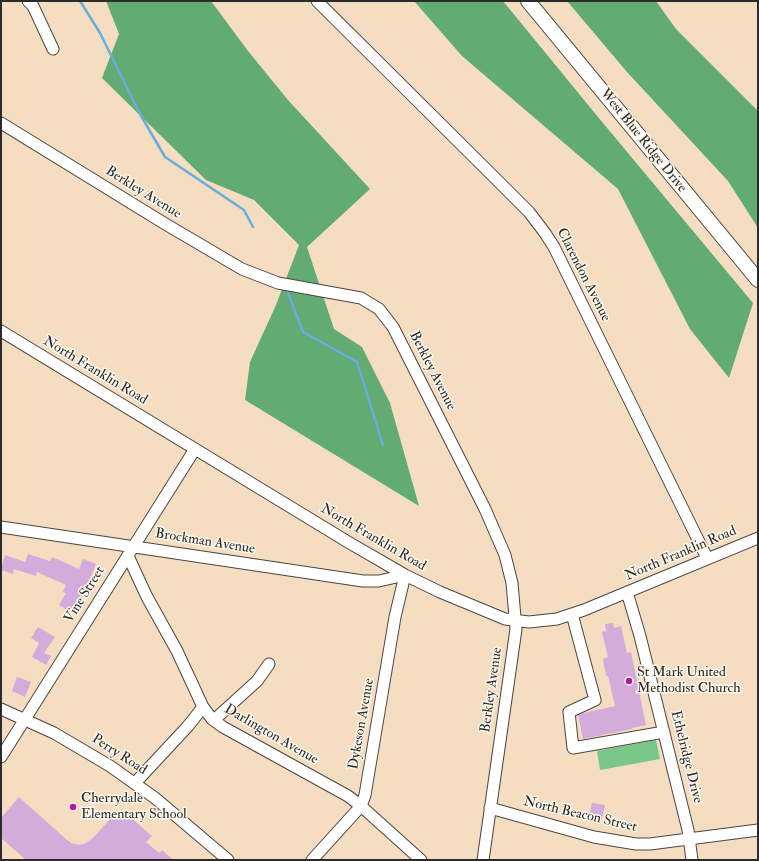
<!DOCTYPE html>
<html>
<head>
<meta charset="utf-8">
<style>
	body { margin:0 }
	#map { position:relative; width:759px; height:861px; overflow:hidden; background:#f5ddc1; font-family:"IM FELL Double Pica",serif }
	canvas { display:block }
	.frame { position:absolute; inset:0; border:2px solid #2b2b2b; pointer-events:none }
</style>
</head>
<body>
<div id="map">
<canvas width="759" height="861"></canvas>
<div class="frame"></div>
</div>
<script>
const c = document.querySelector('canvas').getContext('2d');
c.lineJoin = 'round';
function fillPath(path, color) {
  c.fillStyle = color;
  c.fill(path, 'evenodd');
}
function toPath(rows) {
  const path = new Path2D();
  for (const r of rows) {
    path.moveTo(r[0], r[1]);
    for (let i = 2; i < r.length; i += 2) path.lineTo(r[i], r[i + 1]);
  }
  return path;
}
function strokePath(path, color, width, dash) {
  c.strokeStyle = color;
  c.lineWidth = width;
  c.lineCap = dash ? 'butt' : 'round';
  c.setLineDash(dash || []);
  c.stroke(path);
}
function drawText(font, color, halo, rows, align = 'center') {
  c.font = font + ' "IM FELL Double Pica",serif';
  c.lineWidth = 3;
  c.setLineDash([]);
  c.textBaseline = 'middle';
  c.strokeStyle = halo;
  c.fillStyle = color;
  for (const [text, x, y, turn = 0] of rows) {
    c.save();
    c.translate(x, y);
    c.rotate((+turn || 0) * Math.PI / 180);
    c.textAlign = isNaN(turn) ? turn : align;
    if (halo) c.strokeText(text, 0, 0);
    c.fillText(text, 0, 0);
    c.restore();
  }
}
fillPath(toPath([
	[656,740,660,759,600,770,597,751]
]), '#79c786');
fillPath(toPath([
	[106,1,211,1,248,51,288,100,370,189,307,247,334,329,362,347,390,403,419,506,245,400,250,362,276,305,299,245,254,200,206,180,102,78,119,34],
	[414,1,503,1,598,117,753,303,729,378,690,329,618,189,462,56],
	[567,1,656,1,676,29,758,111,758,228,728,181,627,72]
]), '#62ac73');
strokePath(toPath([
	[80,1,100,33,140,114,165,157,244,210,253,227],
	[288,293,303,332,357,362,383,445]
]), '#68addd', 2.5);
fillPath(toPath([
	[28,554,50,561,52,557,79,569,83,559,96,564,85,593,83,592,70,612,59,605,66,593,63,592,66,585,37,572,36,576,14,569,13,574,1,570,5,555,25,562],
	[613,623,614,628,621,626,627,653,631,652,646,725,632,728,632,729,583,739,578,715,583,713,615,706,608,676,606,676,603,659,608,657,602,632,606,631,605,624],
	[38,627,55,637,44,653,51,656,46,665,32,657,39,643,31,638],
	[17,677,31,682,25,697,12,691],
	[19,797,67,840,71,843,80,845,86,843,93,838,111,818,113,819,122,810,152,836,146,842,159,853,162,850,173,860,26,860,1,838,1,818],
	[592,803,605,805,602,819,589,817]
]), '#d4acdb');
const minor = toPath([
	[28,1,33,6,53,49],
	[317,1,499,182,529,212,545,233,554,247,707,558],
	[1,123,167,225,242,269,278,283,361,298,379,309,393,327,485,509,505,555,512,583,516,629,483,860],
	[1,331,348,542,405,575,440,592,505,619,529,622,557,619,584,610,758,538],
	[1,527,363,581,379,581,405,575,395,617,365,795,361,806,312,860],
	[128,556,147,597,177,651,203,707,212,719,223,727,348,796,361,806,421,860],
	[627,592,640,636,688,830,692,860],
	[572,614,595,700,569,712,573,748,664,732],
	[1,709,54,733,110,766,155,798,228,860],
	[214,720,257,681,269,664],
	[1,757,195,449],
	[135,783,188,726,203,707],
	[490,808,594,837,636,844,650,844,758,830]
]);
const major = toPath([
	[528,1,758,280]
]);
strokePath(minor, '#494642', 13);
strokePath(major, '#494642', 16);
strokePath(minor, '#fff', 11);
strokePath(major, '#fff', 14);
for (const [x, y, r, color] of [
	[629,681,4,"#b5179e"],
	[73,807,4,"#b5179e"]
]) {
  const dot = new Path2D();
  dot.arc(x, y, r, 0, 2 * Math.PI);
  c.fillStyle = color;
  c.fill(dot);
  strokePath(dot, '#fbf7ec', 1.5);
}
drawText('14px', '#2b2b2b', '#fbf7ec', [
	["West Blue Ridge Drive",643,141,51],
	["Berkley Avenue",143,193,32],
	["Clarendon Avenue",583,275,63],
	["North Franklin Road",95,371,31],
	["Berkley Avenue",432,371,63],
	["North Franklin Road",373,538,30],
	["Brockman Avenue",205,542,9],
	["North Franklin Road",681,554,-23],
	["Vine Street",85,595,-58],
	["Berkley Avenue",492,690,-82],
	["Dykeson Avenue",362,724,-80],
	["Darlington Avenue",271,735,30],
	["Perry Road",119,755,33],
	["Ethelridge Drive",686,757,76],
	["North Beacon Street",580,815,13]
]);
drawText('14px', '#2b2b2b', '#fbf7ec', [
	["St Mark United",637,673],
	["Methodist Church",637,689],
	["Cherrydale",81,799],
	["Elementary School",81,815]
], 'left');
</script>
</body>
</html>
